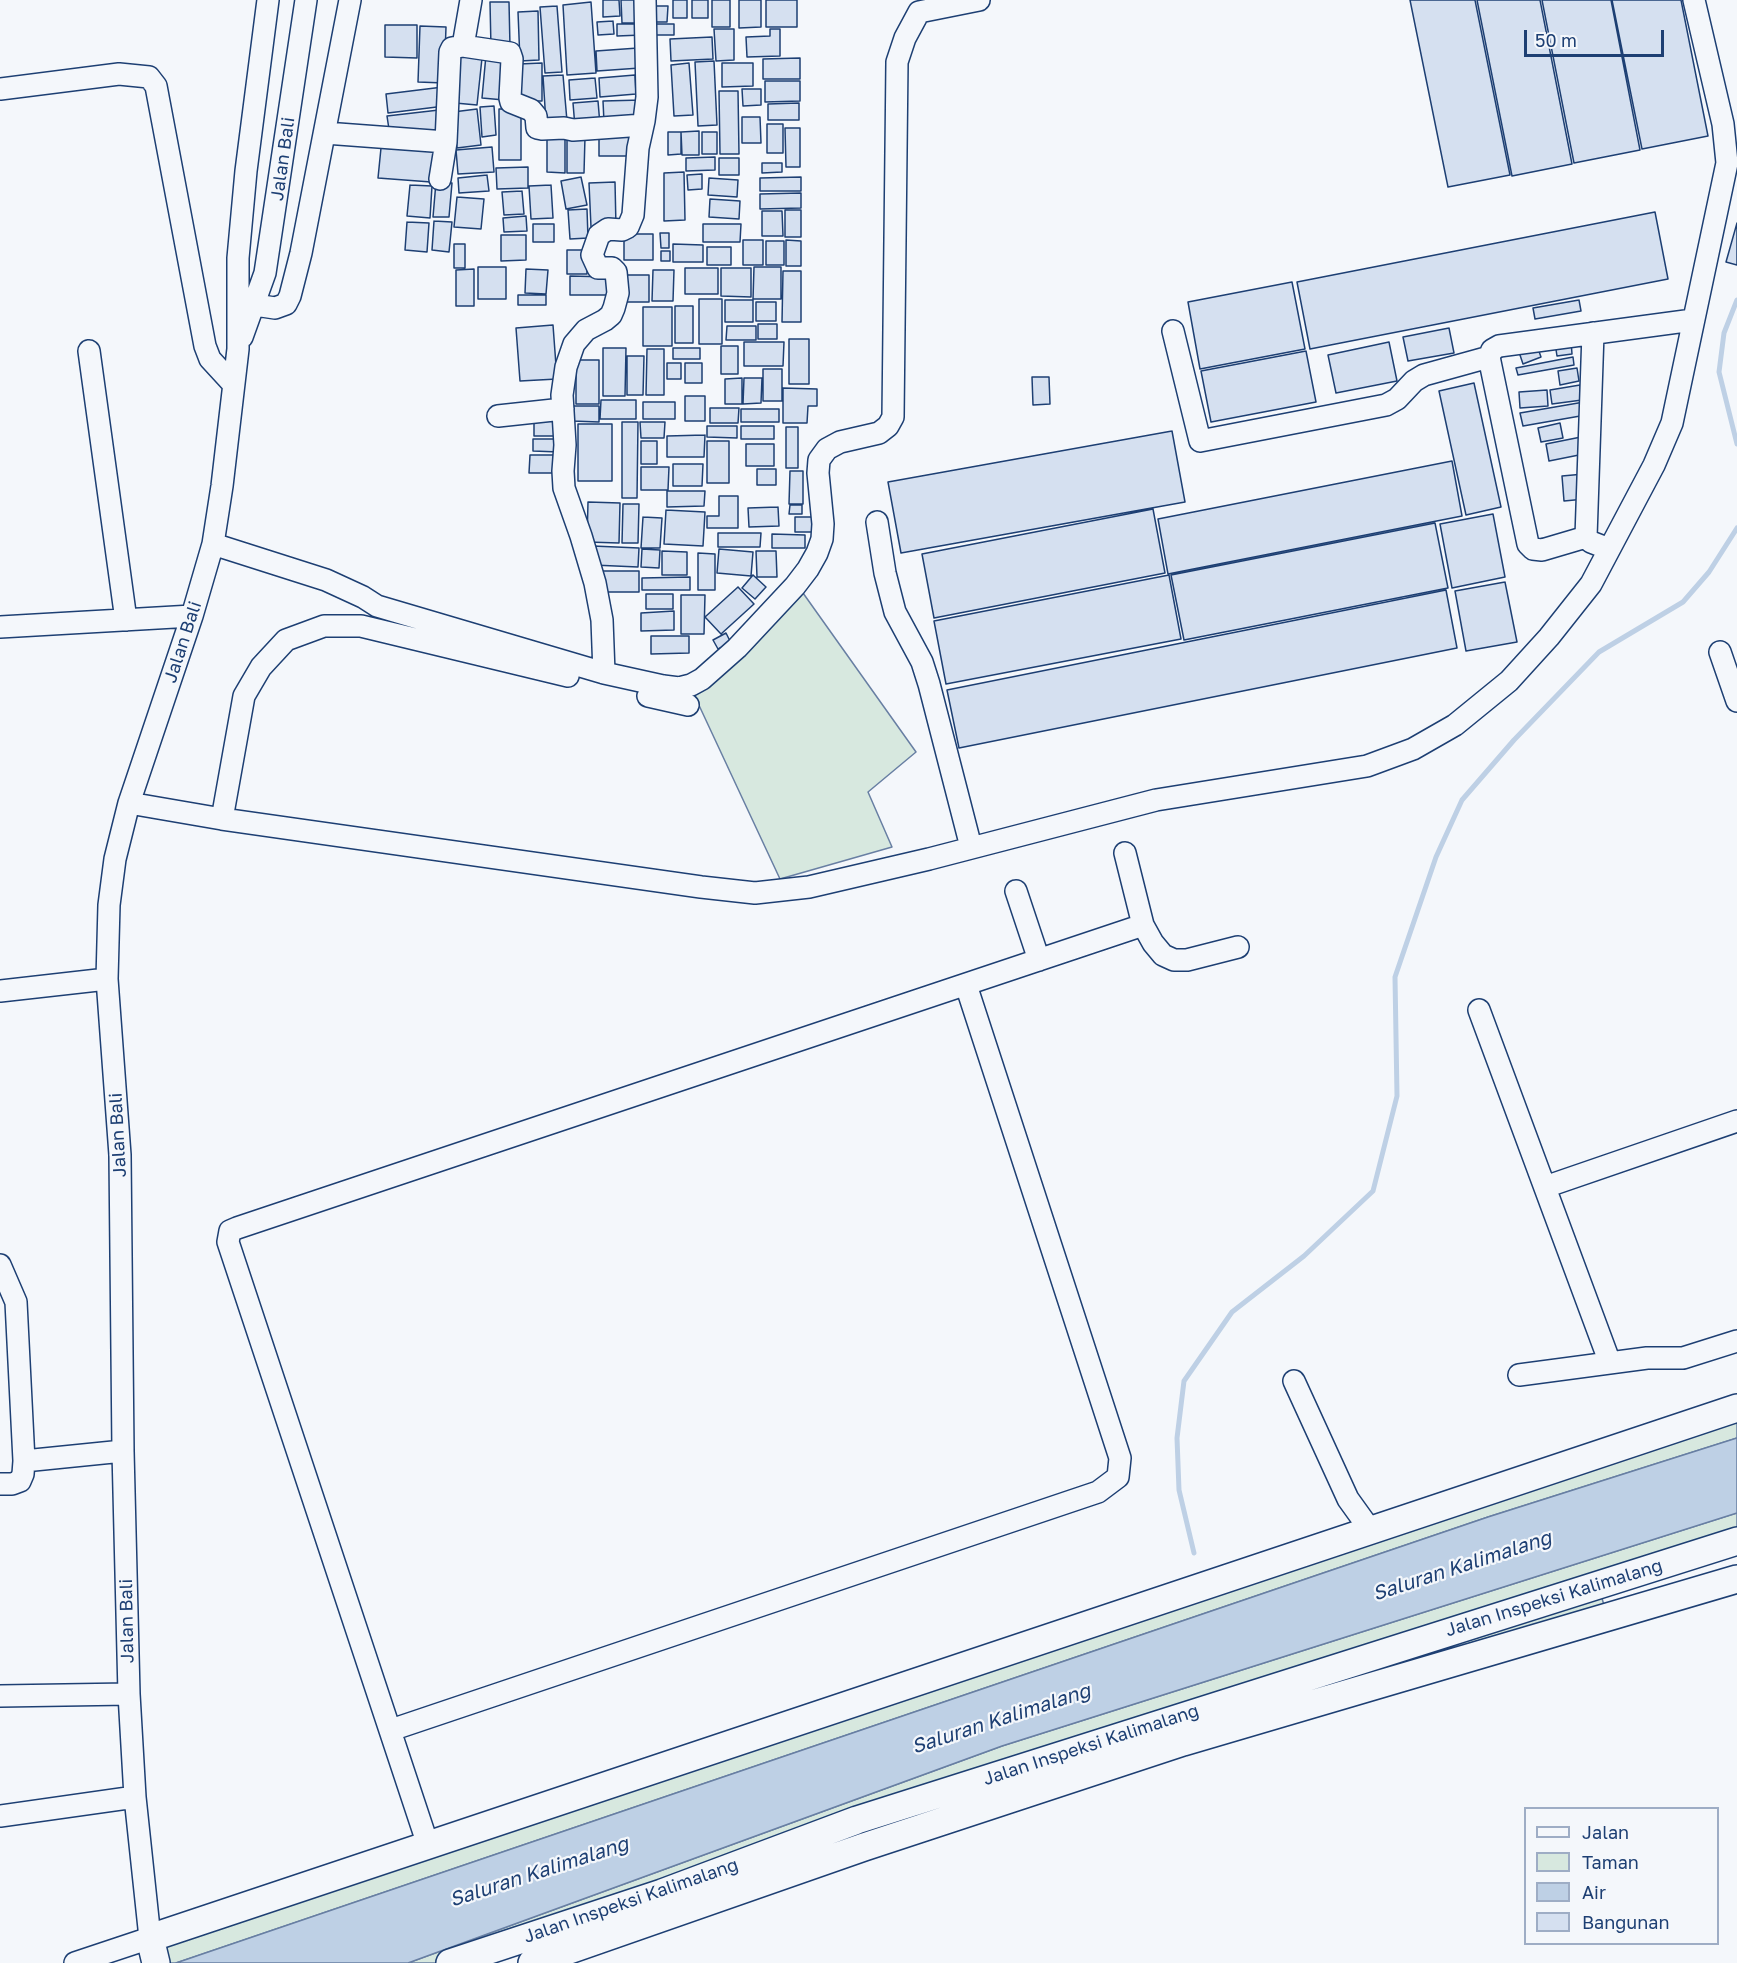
<!DOCTYPE html>
<html>
<head>
<meta charset="utf-8">
<style>
	body { margin:0 }
	#map { position:relative; width:1737px; height:1963px; overflow:hidden; background:#f4f7fb; font-family:"Golos Text",sans-serif }
	canvas { display:block }
	.legend { position:absolute; left:1524px; top:1807px; width:195px; height:138px; box-sizing:border-box; background:#f4f7fb; border:2px solid #9eadc5; margin:0; padding:8px 10px; list-style:none; font-size:18px; color:#1d3f73 }
	.legend li { display:flex; align-items:center; gap:12px; height:30px }
	.legend b { width:30px; border:2px solid #9eadc5 }
	.scale { position:absolute; left:1524px; top:30px; width:140px; height:27px; box-sizing:border-box; border:3px solid #1d3f73; border-top:0; padding-left:8px; font-size:18px; line-height:21px; white-space:nowrap; color:#1d3f73; -webkit-text-stroke:4px #f4f7fb; paint-order:stroke }
</style>
</head>
<body>
<div id="map">
<canvas width="1737" height="1963"></canvas>
<ul class="legend">
<li><b style="height:8px;background:#f4f7fb"></b>Jalan</li>
<li><b style="height:16px;background:#d7e8df"></b>Taman</li>
<li><b style="height:16px;background:#bed0e5"></b>Air</li>
<li><b style="height:16px;background:#d5e0f0"></b>Bangunan</li>
</ul>
<div class="scale">50 m</div>
</div>
<script>
const c = document.querySelector('canvas').getContext('2d');
c.lineJoin = 'round';
function fillPath(path, color) {
  c.fillStyle = color;
  c.fill(path, 'evenodd');
}
function toPath(rows) {
  const path = new Path2D();
  for (const r of rows) {
    path.moveTo(r[0], r[1]);
    for (let i = 2; i < r.length; i += 2) path.lineTo(r[i], r[i + 1]);
  }
  return path;
}
function strokePath(path, color, width, dash) {
  c.strokeStyle = color;
  c.lineWidth = width;
  c.lineCap = dash ? 'butt' : 'round';
  c.setLineDash(dash || []);
  c.stroke(path);
}
function drawText(font, color, halo, rows, align = 'center') {
  c.font = font + ' "Golos Text",sans-serif';
  c.lineWidth = 4.5;
  c.setLineDash([]);
  c.textBaseline = 'middle';
  c.strokeStyle = halo;
  c.fillStyle = color;
  for (const [text, x, y, turn = 0] of rows) {
    c.save();
    c.translate(x, y);
    c.rotate((+turn || 0) * Math.PI / 180);
    c.textAlign = isNaN(turn) ? turn : align;
    if (halo) c.strokeText(text, 0, 0);
    c.fillText(text, 0, 0);
    c.restore();
  }
}
const green = toPath([
	[803,593,916,752,868,792,892,847,780,879,690,686,803,593],
	[1737,1408,1737,1438,1488,1517,176,1963,156,1963,150,1938,1737,1408],
	[1737,1513,1737,1541,1598,1584,1607,1616,864,1847,857,1820,450,1963,408,1963,1002,1746,1737,1513]
]);
fillPath(green, '#d7e8df');
strokePath(green, '#687fa3', 1.5);
const water = toPath([
	[1737,1438,1737,1513,1002,1746,408,1963,176,1963,1488,1517,1737,1438]
]);
fillPath(water, '#bed0e5');
strokePath(water, '#687fa3', 1.5);
strokePath(toPath([
	[1737,300,1724,333,1719,372,1737,444],
	[1194,1553,1179,1490,1177,1438,1184,1381,1232,1312,1304,1256,1373,1191,1397,1096,1395,977,1436,857,1462,800,1514,740,1599,652,1683,602,1709,572,1737,528]
]), '#bed0e5', 5);
const building = toPath([
	[603,0,619,0,620,16,603,17,603,0],
	[621,0,640,0,640,23,622,23,621,0],
	[673,0,687,0,687,18,673,18,673,0],
	[692,0,708,0,708,18,692,18,692,0],
	[712,0,730,0,730,27,712,27,712,0],
	[739,0,761,0,761,27,739,28,739,0],
	[766,0,797,0,797,27,766,27,766,0],
	[1410,0,1475,0,1510,175,1448,187,1410,0],
	[1477,0,1540,0,1572,164,1512,176,1477,0],
	[1542,0,1611,0,1640,150,1574,163,1542,0],
	[1612,0,1681,0,1708,136,1642,149,1612,0],
	[490,2,509,2,510,47,491,48,490,2],
	[591,2,596,73,567,75,563,5,591,2],
	[557,6,562,72,545,73,540,7,557,6],
	[651,6,668,6,667,22,651,22,651,6],
	[538,11,539,60,520,61,518,12,538,11],
	[613,21,614,34,598,35,597,22,613,21],
	[617,24,642,24,642,35,617,36,617,24],
	[651,24,674,24,674,35,651,35,651,24],
	[385,25,417,25,417,58,385,57,385,25],
	[420,26,446,27,444,83,418,82,420,26],
	[714,29,734,29,734,60,716,61,714,29],
	[770,29,780,29,780,56,747,57,746,37,770,36,770,29],
	[712,37,713,59,671,61,670,39,712,37],
	[638,48,640,68,597,71,596,51,638,48],
	[486,55,508,57,504,100,482,98,486,55],
	[459,56,482,58,477,105,455,103,459,56],
	[800,58,800,79,763,79,763,59,800,58],
	[714,61,717,125,698,126,695,62,714,61],
	[542,63,542,101,519,101,519,64,542,63],
	[689,63,693,115,674,116,671,65,689,63],
	[722,63,753,63,753,86,722,87,722,63],
	[563,75,567,121,546,123,543,76,563,75],
	[635,75,636,94,600,97,599,78,635,75],
	[595,78,597,98,570,100,569,80,595,78],
	[765,81,800,81,800,101,765,102,765,81],
	[443,87,445,106,388,113,386,94,443,87],
	[742,89,761,89,761,105,743,106,742,89],
	[719,91,738,91,739,154,720,154,719,91],
	[642,100,643,120,604,122,603,101,642,100],
	[598,101,600,125,575,127,573,103,598,101],
	[799,103,799,120,768,120,768,104,799,103],
	[494,106,496,135,482,137,480,107,494,106],
	[477,109,481,145,457,148,453,112,477,109],
	[499,109,521,109,521,160,499,160,499,109],
	[439,110,441,129,390,136,387,116,439,110],
	[742,117,760,117,761,143,742,143,742,117],
	[767,124,783,124,783,153,767,153,767,124],
	[785,128,800,128,800,167,786,167,785,128],
	[599,130,635,130,635,156,599,156,599,130],
	[699,131,699,155,682,155,681,132,699,131],
	[668,132,681,132,681,154,668,155,668,132],
	[702,132,717,132,717,154,702,154,702,132],
	[567,136,585,137,584,173,567,173,567,136],
	[547,137,565,137,565,173,547,172,547,137],
	[492,147,494,172,458,174,456,150,492,147],
	[381,148,434,151,431,182,378,178,381,148],
	[715,157,715,170,686,171,686,158,715,157],
	[719,158,739,158,739,175,719,175,719,158],
	[762,163,782,163,782,172,762,173,762,163],
	[528,167,528,188,497,189,496,168,528,167],
	[684,172,685,220,664,221,664,173,684,172],
	[702,174,702,189,688,190,687,175,702,174],
	[487,175,489,191,459,193,458,178,487,175],
	[581,177,587,205,566,209,561,181,581,177],
	[801,177,801,191,760,191,760,178,801,177],
	[709,178,738,180,737,197,708,195,709,178],
	[436,182,452,183,449,217,433,217,436,182],
	[615,182,616,227,591,227,589,183,615,182],
	[410,185,432,186,430,218,407,216,410,185],
	[551,185,553,218,531,219,529,186,551,185],
	[522,191,524,214,504,215,502,192,522,191],
	[801,193,801,208,760,209,760,194,801,193],
	[457,197,484,199,481,229,454,227,457,197],
	[710,199,740,201,739,219,709,217,710,199],
	[587,209,588,238,570,239,568,210,587,209],
	[785,210,801,210,801,237,785,237,785,210],
	[762,211,782,211,783,236,762,236,762,211],
	[1655,212,1668,279,1310,349,1297,282,1655,212],
	[526,216,527,231,504,232,503,218,526,216],
	[434,221,452,222,449,252,432,250,434,221],
	[407,222,429,223,427,252,405,250,407,222],
	[1737,223,1737,265,1726,262,1737,223],
	[533,224,554,224,554,242,533,242,533,224],
	[703,224,741,224,740,242,703,242,703,224],
	[660,233,669,233,669,248,661,248,660,233],
	[624,234,653,234,653,260,624,260,624,234],
	[501,235,526,235,526,260,501,261,501,235],
	[743,240,763,240,763,265,743,265,743,240],
	[786,240,801,241,801,266,786,266,786,240],
	[766,241,784,241,784,265,766,265,766,241],
	[454,244,465,244,465,268,454,268,454,244],
	[673,244,703,245,703,262,673,262,673,244],
	[707,247,731,247,731,265,707,265,707,247],
	[567,250,587,250,587,274,567,274,567,250],
	[661,251,670,251,670,261,661,261,661,251],
	[478,267,506,267,506,299,478,299,478,267],
	[754,267,781,267,781,299,753,299,754,267],
	[685,268,718,268,718,294,685,294,685,268],
	[721,268,751,268,751,297,721,296,721,268],
	[474,269,474,306,456,306,456,270,474,269],
	[526,269,548,270,546,294,525,293,526,269],
	[653,270,674,270,673,301,652,301,653,270],
	[783,271,801,271,801,322,782,322,783,271],
	[624,275,649,275,649,302,624,302,624,275],
	[570,276,609,277,609,295,570,295,570,276],
	[1292,282,1305,349,1200,369,1188,302,1292,282],
	[518,295,546,295,546,305,518,305,518,295],
	[699,299,722,299,722,344,699,344,699,299],
	[725,300,753,300,753,322,725,322,725,300],
	[1579,300,1581,311,1535,319,1533,308,1579,300],
	[756,302,776,302,776,321,756,321,756,302],
	[675,306,693,306,693,343,675,343,675,306],
	[643,307,672,307,672,346,643,346,643,307],
	[758,324,777,324,777,339,758,339,758,324],
	[553,325,557,379,520,381,516,328,553,325],
	[727,326,756,326,756,340,726,340,727,326],
	[1449,328,1454,353,1408,361,1403,337,1449,328],
	[789,339,809,339,809,384,789,384,789,339],
	[1571,341,1572,354,1557,356,1555,343,1571,341],
	[744,342,784,342,783,366,744,366,744,342],
	[1389,342,1397,381,1336,393,1328,355,1389,342],
	[1536,343,1541,357,1523,364,1518,349,1536,343],
	[721,346,738,346,738,374,721,374,721,346],
	[603,348,626,348,625,396,603,396,603,348],
	[673,348,700,348,700,359,673,359,673,348],
	[647,349,664,349,664,395,646,395,647,349],
	[1306,351,1316,402,1211,422,1201,371,1306,351],
	[627,356,644,356,643,395,627,395,627,356],
	[1573,357,1574,365,1518,375,1516,368,1573,357],
	[576,360,599,360,599,404,576,404,576,360],
	[667,363,681,363,681,379,667,379,667,363],
	[685,363,702,363,702,383,685,383,685,363],
	[1577,368,1579,381,1560,385,1558,371,1577,368],
	[763,369,782,369,782,401,763,401,763,369],
	[1032,377,1049,377,1050,404,1033,405,1032,377],
	[742,378,742,404,725,404,725,379,742,378],
	[744,378,762,378,761,403,743,404,744,378],
	[1474,383,1501,507,1466,515,1439,391,1474,383],
	[1580,385,1582,400,1552,404,1550,390,1580,385],
	[783,388,817,389,817,406,808,406,807,423,783,423,783,388],
	[1547,390,1548,406,1520,408,1519,392,1547,390],
	[685,396,705,396,705,421,685,421,685,396],
	[601,400,636,400,636,419,600,419,601,400],
	[643,402,675,402,675,419,643,419,643,402],
	[1584,402,1586,415,1523,426,1520,413,1584,402],
	[572,406,599,406,599,422,572,421,572,406],
	[710,408,739,408,738,423,710,423,710,408],
	[741,409,779,409,779,422,741,422,741,409],
	[534,421,558,421,558,436,534,436,534,421],
	[622,422,638,422,637,498,622,498,622,422],
	[640,422,665,422,664,438,641,438,640,422],
	[1560,423,1563,438,1541,442,1538,428,1560,423],
	[578,424,612,424,612,481,578,481,578,424],
	[707,426,737,426,737,438,707,437,707,426],
	[741,426,774,426,774,439,741,439,741,426],
	[786,427,798,427,798,468,786,468,786,427],
	[1172,431,1185,502,901,553,888,482,1172,431],
	[705,435,704,457,667,457,667,436,705,435],
	[1581,437,1584,454,1549,461,1546,444,1581,437],
	[533,439,559,439,559,452,533,451,533,439],
	[641,441,657,441,657,464,641,464,641,441],
	[707,441,729,441,729,483,707,483,707,441],
	[746,444,774,444,774,466,746,466,746,444],
	[530,455,559,455,559,473,529,473,530,455],
	[1452,461,1462,516,1168,574,1158,519,1452,461],
	[673,464,703,464,702,486,673,486,673,464],
	[641,467,669,467,668,490,641,490,641,467],
	[757,469,776,469,776,485,757,485,757,469],
	[790,471,803,471,803,504,789,504,790,471],
	[1584,474,1585,499,1564,501,1562,476,1584,474],
	[667,491,705,491,704,506,667,507,667,491],
	[719,496,738,496,738,528,707,528,707,516,719,516,719,496],
	[588,502,620,503,619,543,587,542,588,502],
	[623,504,639,504,638,543,622,543,623,504],
	[790,505,802,505,802,514,789,514,790,505],
	[778,507,779,526,749,527,748,508,778,507],
	[1153,509,1165,573,934,618,922,554,1153,509],
	[666,510,705,512,703,546,664,544,666,510],
	[1493,514,1505,577,1452,588,1440,524,1493,514],
	[643,517,662,518,660,548,641,548,643,517],
	[795,517,814,517,813,532,795,532,795,517],
	[1435,523,1448,588,1184,640,1171,575,1435,523],
	[718,533,761,533,760,547,718,547,718,533],
	[772,534,805,535,805,548,772,548,772,534],
	[593,546,639,548,638,567,593,565,593,546],
	[642,549,660,550,659,568,641,567,642,549],
	[719,549,753,552,751,576,717,573,719,549],
	[662,551,687,552,687,575,662,575,662,551],
	[756,551,776,551,777,577,757,577,756,551],
	[698,553,715,554,715,590,698,590,698,553],
	[601,571,639,571,639,592,601,592,601,571],
	[753,575,766,587,755,599,742,588,753,575],
	[1169,575,1181,639,946,684,934,621,1169,575],
	[690,577,690,590,642,590,642,578,690,577],
	[1505,582,1517,642,1466,651,1455,591,1505,582],
	[738,587,754,604,721,634,705,617,738,587],
	[1446,590,1457,648,959,748,947,690,1446,590],
	[646,594,673,594,673,609,646,609,646,594],
	[681,595,705,595,704,634,681,634,681,595],
	[674,611,674,630,641,631,641,613,674,611],
	[726,633,731,643,718,649,713,640,726,633],
	[651,636,689,636,689,653,651,654,651,636]
]);
fillPath(building, '#d5e0f0');
strokePath(building, '#1d3f73', 1.5);
const minor = toPath([
	[463,46,510,53,512,59,510,98,511,102,531,110,536,116,537,128,542,129,564,128,573,130,643,125],
	[0,89,119,74,149,77,156,86,205,346,210,359,233,384],
	[325,133,446,142],
	[440,179,446,142,450,52,452,48,463,46,471,0],
	[255,305,275,308,286,304,290,296,301,253,350,0],
	[1173,331,1200,441,1386,405,1397,399,1414,381,1424,375,1489,357],
	[242,337,265,273,306,0],
	[89,351,126,620],
	[498,416,563,409],
	[877,522,885,573,895,612,922,662,929,684,971,847],
	[1586,537,1593,333],
	[213,544,326,580,363,597,377,606,604,673,663,686,679,688,691,685,702,679,737,648,795,586,808,569,817,553,822,539,823,524,818,473,819,460,827,449,840,442,879,433,888,426,893,417,897,62,905,38,919,12,979,0],
	[1609,549,1591,542,1586,537,1542,550,1533,549,1528,544,1489,357,1492,350,1499,346,1693,320],
	[0,627,192,616],
	[1720,652,1737,701],
	[604,673,602,620,595,583,581,536,564,488,563,471,565,445,562,395,566,367,574,344,586,330,605,320,611,315,614,308,618,293,616,272,612,268,598,268,592,255,599,235,608,229,622,230,628,227,633,215,638,148,644,121,647,97,645,0],
	[648,696,688,705],
	[129,803,222,819,244,696,261,667,286,640,324,626,361,626,568,676],
	[222,819,701,887,755,893,809,887,929,859,1156,800,1367,766,1413,749,1455,725,1509,681,1549,637,1591,584,1654,465,1672,423,1727,163,1723,124,1694,0],
	[1125,853,1143,925],
	[1016,891,1039,960],
	[0,991,107,979],
	[1479,1010,1610,1363],
	[1545,1187,1737,1121],
	[0,1265,16,1302,24,1461,23,1474,20,1481,12,1484,0,1484],
	[1519,1375,1647,1358,1683,1358,1737,1341],
	[1294,1381,1348,1499,1371,1531],
	[24,1461,123,1451],
	[0,1696,129,1694],
	[391,1730,1098,1492,1118,1477,1120,1458,966,985],
	[0,1816,135,1797],
	[428,1845,228,1242,230,1231,237,1228,1143,925,1153,943,1163,955,1174,960,1187,960,1238,947],
	[75,1963,150,1938,135,1797,129,1694,123,1451,120,1155,107,979,109,905,115,859,129,803,192,616,213,544,222,486,238,349,238,258,246,171,268,0]
]);
const major = toPath([
	[156,1963,150,1938,1737,1408],
	[450,1963,662,1893,857,1820,1737,1541],
	[532,1963,864,1847,1183,1742,1737,1579]
]);
strokePath(minor, '#1d3f73', 24);
strokePath(major, '#1d3f73', 30);
strokePath(minor, '#f4f7fb', 21);
strokePath(major, '#f4f7fb', 27);
drawText('18px', '#1d3f73', '#f4f7fb', [
	["Jalan Bali",283,159,-82],
	["Jalan Bali",183,642,-72],
	["Jalan Bali",118,1135,-93],
	["Jalan Inspeksi Kalimalang",1554,1598,-17],
	["Jalan Bali",127,1621,-91],
	["Jalan Inspeksi Kalimalang",1091,1745,-18],
	["Jalan Inspeksi Kalimalang",631,1901,-19]
]);
drawText('italic 20px', '#1d3f73', '#f4f7fb', [
	["Saluran Kalimalang",1462,1566,-18],
	["Saluran Kalimalang",1001,1719,-18],
	["Saluran Kalimalang",539,1872,-18]
]);
</script>
</body>
</html>
